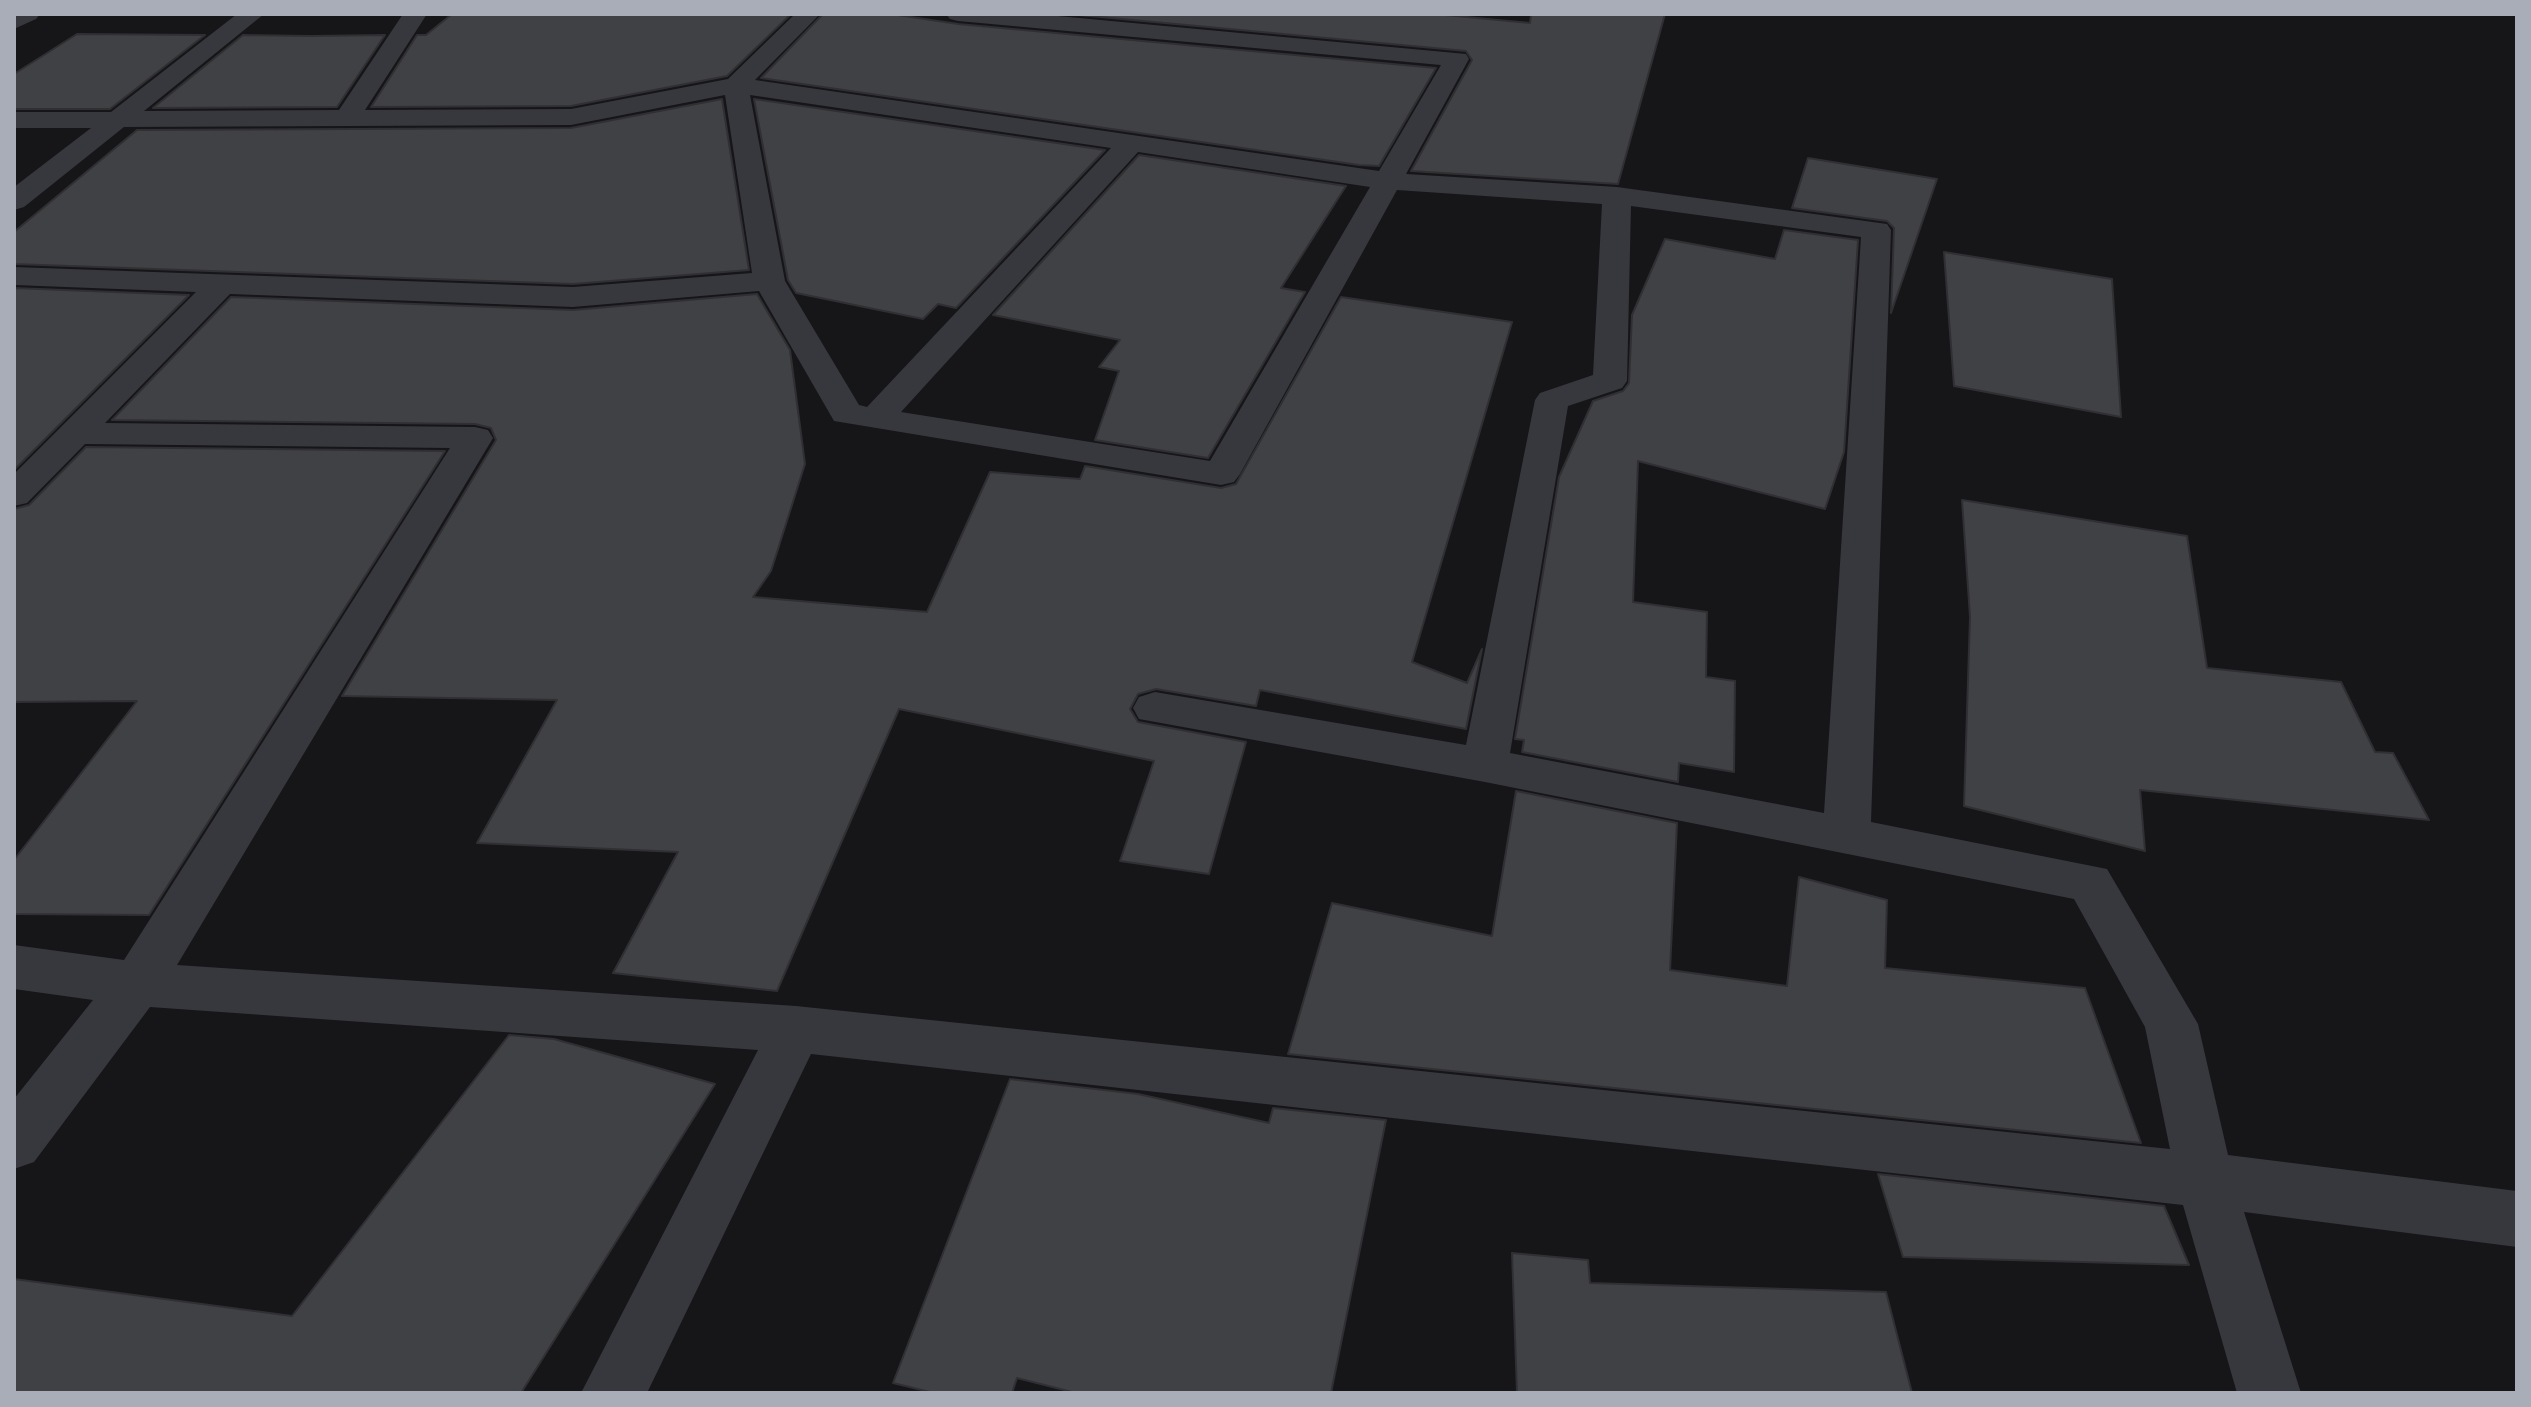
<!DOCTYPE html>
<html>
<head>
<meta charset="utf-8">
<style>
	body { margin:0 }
	#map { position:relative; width:2531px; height:1407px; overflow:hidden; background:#161618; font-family:Barlow,sans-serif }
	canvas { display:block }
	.frame { position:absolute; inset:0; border:16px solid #a8adb8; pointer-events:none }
</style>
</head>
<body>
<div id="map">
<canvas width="2531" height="1407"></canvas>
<div class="frame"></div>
</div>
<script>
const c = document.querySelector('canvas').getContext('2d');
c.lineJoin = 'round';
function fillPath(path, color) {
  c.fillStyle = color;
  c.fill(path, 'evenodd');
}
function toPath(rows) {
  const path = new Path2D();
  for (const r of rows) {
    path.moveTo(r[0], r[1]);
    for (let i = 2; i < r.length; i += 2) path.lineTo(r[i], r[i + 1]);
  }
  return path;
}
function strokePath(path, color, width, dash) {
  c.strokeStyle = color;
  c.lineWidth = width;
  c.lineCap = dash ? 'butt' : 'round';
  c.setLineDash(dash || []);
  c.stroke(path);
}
const building = toPath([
	[452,14,791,14,727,76,571,106,371,107,417,35,426,35,452,14],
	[823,14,891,14,958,24,1436,68,1379,166,1359,165,761,78,823,14],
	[1068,14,1435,14,1530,23,1531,14,1665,14,1618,184,1411,171,1472,60,1466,51,1068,14],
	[77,34,205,35,110,109,14,109,14,74,77,34],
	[243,35,311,36,385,35,337,107,153,108,243,35],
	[722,99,749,270,573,284,14,264,14,232,137,130,571,128,722,99],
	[754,99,1105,150,956,308,938,304,923,319,796,293,788,280,754,99],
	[1139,155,1346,186,1281,288,1305,292,1208,458,1095,440,1119,371,1099,367,1120,340,993,315,1139,155],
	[1808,158,1937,179,1891,313,1894,228,1887,221,1792,208,1808,158],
	[1784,230,1858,240,1844,452,1825,509,1638,461,1633,602,1707,612,1706,677,1735,681,1734,772,1679,763,1678,782,1522,752,1524,740,1515,739,1559,477,1593,401,1623,391,1629,383,1632,315,1665,239,1775,259,1784,230],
	[1944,252,2112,279,2121,417,1954,386,1944,252],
	[14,288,189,295,14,470,14,288],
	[757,294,790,350,805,464,771,571,753,597,927,612,990,472,1080,479,1085,466,1221,488,1236,484,1341,297,1512,322,1412,662,1467,683,1482,649,1466,729,1260,690,1256,706,1156,689,1138,694,1130,709,1138,722,1246,742,1209,874,1120,861,1154,761,899,709,777,991,613,973,678,852,477,843,557,700,342,696,496,440,491,428,475,424,112,420,231,297,573,310,757,294],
	[86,447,445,451,149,915,14,914,14,860,137,701,14,702,14,509,29,505,86,447],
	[1962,500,2187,536,2207,668,2341,682,2375,752,2393,753,2429,820,2140,790,2145,851,1964,806,1970,617,1962,500],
	[1516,791,1677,823,1670,970,1787,986,1799,877,1887,900,1885,968,2085,988,2141,1143,1288,1054,1332,903,1492,936,1516,791],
	[509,1035,554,1039,715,1084,521,1393,14,1393,14,1279,292,1316,509,1035],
	[1010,1079,1138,1094,1269,1123,1273,1108,1386,1120,1331,1393,1076,1393,1017,1378,1012,1393,934,1393,893,1383,1010,1079],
	[1878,1174,2164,1206,2189,1265,1903,1257,1878,1174],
	[1512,1253,1588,1260,1590,1283,1886,1292,1912,1393,1517,1393,1512,1253]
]);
fillPath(building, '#404145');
strokePath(building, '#303034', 2);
fillPath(toPath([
	[14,14,40,14,36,19,14,29,14,14],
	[237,14,264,14,144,111,339,110,403,14,427,14,365,110,571,109,728,79,795,14,820,14,755,80,1379,171,1441,65,958,21,950,19,946,14,1036,14,1466,54,1469,59,1406,174,1617,187,1887,224,1891,230,1871,822,2107,869,2198,1024,2228,1155,2517,1191,2517,1247,2244,1212,2301,1393,2237,1393,2183,1205,811,1054,647,1393,581,1393,758,1050,150,1007,34,1162,14,1169,14,1099,93,1000,14,989,14,945,124,960,450,448,85,444,27,503,14,506,14,474,196,292,14,285,14,267,573,287,752,273,725,95,571,125,124,127,24,207,14,210,14,187,91,128,14,128,14,112,111,112,237,14],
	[750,95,1111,148,867,407,859,405,785,281,750,95],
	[1138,152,1370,187,1210,461,901,412,1138,152],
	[1397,190,1602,204,1593,375,1540,393,1535,400,1466,745,1155,692,1139,697,1133,708,1139,719,1485,782,2074,899,2145,1027,2170,1149,796,1006,177,965,493,438,488,430,475,427,105,423,230,294,573,307,759,291,834,421,1221,485,1234,482,1240,474,1397,190],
	[1631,206,1861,237,1824,813,1510,753,1568,406,1622,388,1627,381,1631,206]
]), '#37383d');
</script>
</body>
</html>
